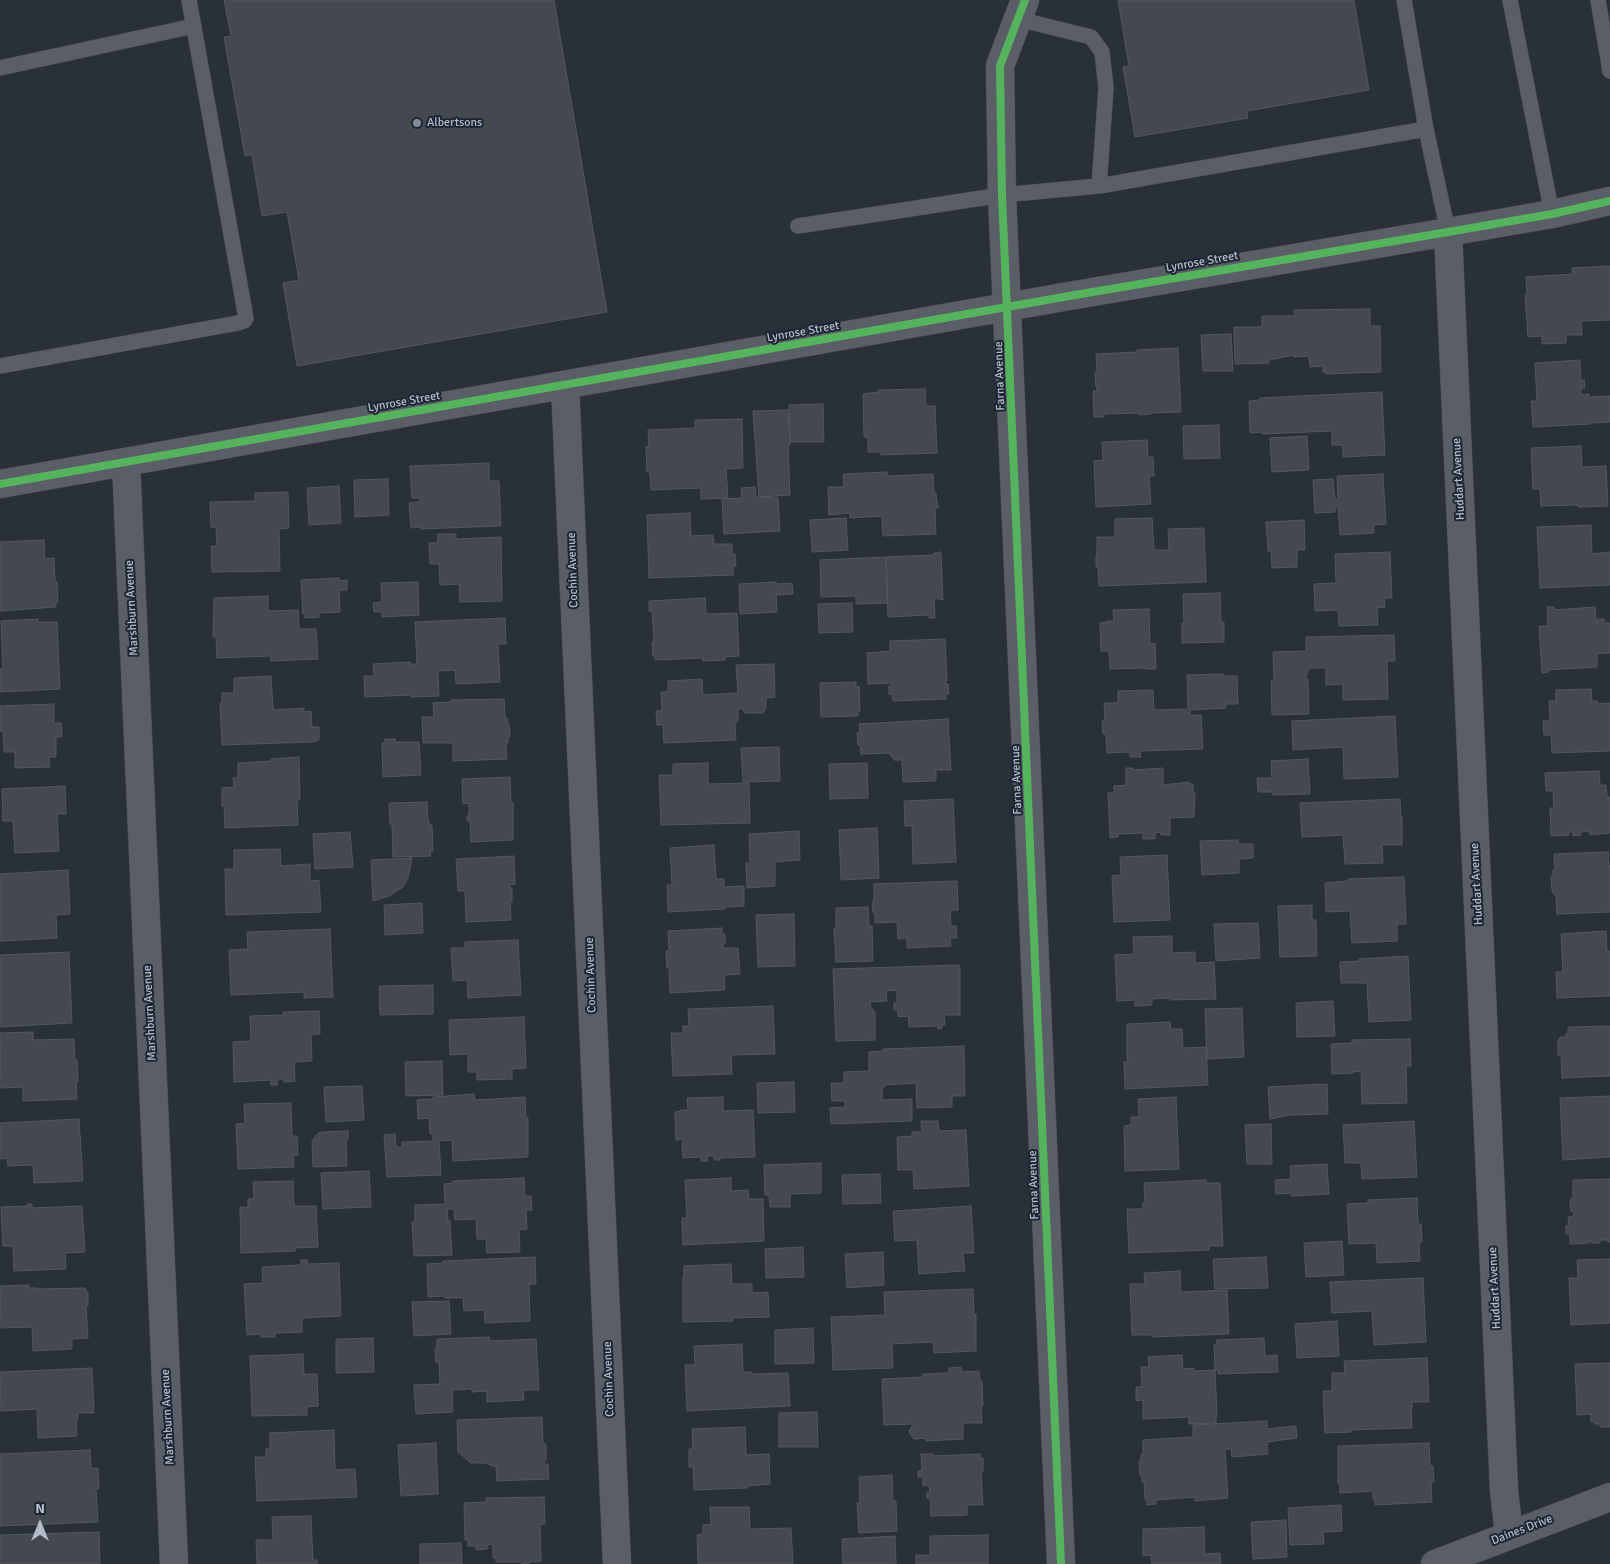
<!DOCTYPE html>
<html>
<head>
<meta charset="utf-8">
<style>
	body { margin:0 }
	#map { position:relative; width:1610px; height:1564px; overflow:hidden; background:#2a3038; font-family:Signika,sans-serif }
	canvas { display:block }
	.north { position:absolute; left:15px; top:1499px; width:50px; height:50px; -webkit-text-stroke:4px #1d2633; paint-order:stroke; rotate:0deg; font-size:14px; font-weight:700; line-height:20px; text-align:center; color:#b4bcc9 }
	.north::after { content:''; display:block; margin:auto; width:18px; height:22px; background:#b4bcc9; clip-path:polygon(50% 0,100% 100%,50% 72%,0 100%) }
</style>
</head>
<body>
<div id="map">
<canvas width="1610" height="1564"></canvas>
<div class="north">N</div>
</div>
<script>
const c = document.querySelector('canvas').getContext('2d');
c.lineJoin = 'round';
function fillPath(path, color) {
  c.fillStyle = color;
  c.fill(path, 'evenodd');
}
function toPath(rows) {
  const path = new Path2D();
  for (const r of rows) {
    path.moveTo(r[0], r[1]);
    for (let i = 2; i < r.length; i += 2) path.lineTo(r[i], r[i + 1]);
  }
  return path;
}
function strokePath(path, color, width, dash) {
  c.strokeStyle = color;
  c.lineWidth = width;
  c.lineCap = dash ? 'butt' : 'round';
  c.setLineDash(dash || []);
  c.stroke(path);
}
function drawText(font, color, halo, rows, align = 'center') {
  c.font = font + ' Signika,sans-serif';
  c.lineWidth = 4;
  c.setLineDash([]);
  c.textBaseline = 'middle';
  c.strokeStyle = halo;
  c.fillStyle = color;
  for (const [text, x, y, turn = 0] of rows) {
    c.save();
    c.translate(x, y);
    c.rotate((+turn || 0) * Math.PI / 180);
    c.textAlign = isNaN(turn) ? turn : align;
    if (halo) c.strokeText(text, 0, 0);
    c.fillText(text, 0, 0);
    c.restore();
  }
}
const building = toPath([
	[224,0,554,0,607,312,297,366,283,283,299,280,287,212,262,216,252,155,245,156,224,37,231,36,224,0],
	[1118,0,1354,0,1369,90,1247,111,1248,118,1135,137,1123,67,1129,66,1118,0],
	[1610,266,1610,320,1581,321,1582,335,1566,335,1566,343,1542,344,1542,336,1528,337,1525,295,1527,295,1526,277,1573,274,1572,268,1610,266],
	[1370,309,1370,326,1380,326,1381,372,1326,374,1325,372,1323,372,1323,366,1310,367,1309,356,1294,357,1294,355,1269,360,1269,363,1235,364,1234,327,1262,327,1262,316,1295,316,1294,310,1370,309],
	[1231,334,1233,371,1203,371,1201,335,1231,334],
	[1178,348,1181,412,1151,413,1151,414,1139,415,1139,413,1104,414,1104,417,1094,417,1093,391,1097,391,1097,387,1096,387,1095,372,1097,372,1096,354,1137,352,1137,350,1178,348],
	[1580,360,1581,381,1584,380,1585,388,1581,388,1581,395,1589,394,1589,397,1610,396,1610,422,1590,423,1590,424,1533,427,1531,401,1537,401,1535,363,1580,360],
	[925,389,926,406,935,406,937,453,881,455,881,452,868,452,868,437,864,437,863,394,879,392,878,390,925,389],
	[1382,392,1385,455,1343,457,1343,445,1332,445,1332,431,1262,434,1262,432,1250,433,1249,401,1260,400,1260,398,1382,392],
	[823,404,824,442,790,442,789,405,823,404],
	[788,410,790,442,790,445,788,445,790,495,759,497,753,411,788,410],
	[742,419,743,468,726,469,728,498,701,499,701,488,651,490,650,472,647,472,646,447,649,446,648,430,695,428,695,420,742,419],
	[1219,425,1220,458,1184,459,1183,426,1219,425],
	[1307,436,1309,470,1272,472,1270,438,1307,436],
	[1147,440,1148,457,1153,457,1154,476,1149,476,1151,504,1096,507,1094,461,1103,460,1102,442,1147,440],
	[1581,446,1582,467,1606,466,1608,506,1578,507,1578,505,1541,506,1540,489,1533,489,1531,448,1581,446],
	[489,463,489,481,499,481,501,526,421,529,421,527,411,528,409,503,420,502,419,498,412,498,410,466,489,463],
	[887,472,887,476,933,474,934,493,936,493,938,508,935,508,936,534,883,536,882,516,850,518,850,513,829,515,828,487,844,487,843,474,887,472],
	[1383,474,1386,524,1373,525,1374,533,1340,535,1338,507,1335,507,1335,512,1315,513,1313,480,1333,479,1335,500,1338,499,1337,476,1383,474],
	[388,479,389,515,355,517,354,480,388,479],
	[339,486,341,523,309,525,307,488,339,486],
	[755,487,756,497,778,498,780,531,724,534,722,499,742,498,741,488,755,487],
	[288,492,289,528,279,529,280,571,212,572,211,546,217,546,216,527,211,527,210,502,255,501,255,493,288,492],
	[690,513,691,536,713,535,714,544,732,544,732,554,735,554,736,566,733,566,733,575,649,578,647,515,690,513],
	[846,518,848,550,812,552,810,520,846,518],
	[1152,518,1154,550,1169,550,1168,529,1204,528,1206,582,1099,586,1098,568,1096,566,1096,555,1097,553,1097,537,1115,537,1115,519,1152,518],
	[1304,520,1305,550,1297,550,1297,567,1272,568,1271,551,1268,551,1266,522,1304,520],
	[1591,525,1592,554,1610,552,1610,585,1540,588,1537,527,1591,525],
	[438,534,456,534,456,539,501,537,502,601,460,602,459,584,440,585,439,564,430,564,429,543,437,543,437,540,438,540,438,534],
	[44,540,45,559,54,558,55,582,57,582,58,602,56,602,56,607,0,611,0,542,44,540],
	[941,552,943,600,934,598,935,618,929,618,929,615,888,617,886,557,934,555,934,553,941,552],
	[1390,552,1392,598,1384,598,1385,607,1377,608,1378,625,1339,626,1338,610,1315,611,1314,584,1336,583,1335,554,1390,552],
	[886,557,888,603,856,604,856,596,821,597,820,560,886,557],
	[339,578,339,581,347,580,347,590,339,590,340,612,319,613,319,617,305,618,305,614,303,614,301,580,339,578],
	[418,582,419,615,382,617,382,612,374,612,373,603,382,602,381,583,418,582],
	[776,582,776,584,792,583,793,594,776,595,777,612,740,614,739,584,776,582],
	[1220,593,1221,622,1224,622,1224,642,1182,643,1182,623,1184,623,1183,594,1220,593],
	[268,596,268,611,298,610,299,629,316,629,318,659,271,661,271,656,217,658,216,637,213,637,214,598,268,596],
	[705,598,706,614,737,613,739,656,725,657,725,660,703,661,703,658,655,660,655,656,653,656,652,642,654,642,652,611,649,611,649,601,705,598],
	[852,603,853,632,819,633,818,604,852,603],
	[1547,607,1554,607,1554,610,1595,607,1596,623,1598,623,1597,619,1604,619,1604,623,1610,623,1610,653,1597,654,1597,667,1548,670,1548,672,1542,673,1539,626,1548,626,1547,607],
	[1149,609,1150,644,1155,643,1156,669,1146,669,1145,668,1110,669,1109,651,1101,651,1100,623,1107,622,1107,621,1114,621,1113,610,1149,609],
	[505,618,506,644,498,644,500,682,456,684,455,670,438,671,439,696,411,697,411,695,365,697,364,676,374,676,373,664,410,662,410,664,417,664,415,622,505,618],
	[38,619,38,622,57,622,60,689,0,692,0,669,3,668,1,621,38,619],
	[1394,635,1395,661,1387,661,1388,699,1343,700,1343,684,1326,685,1326,668,1309,668,1305,679,1308,679,1309,714,1272,715,1271,681,1274,681,1273,652,1306,651,1306,637,1394,635],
	[945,639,947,681,945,681,945,684,948,684,949,694,946,694,946,699,893,701,892,694,889,695,889,686,892,685,892,683,868,684,867,653,890,651,890,641,945,639],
	[774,664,775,697,766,698,766,708,763,713,745,713,742,709,738,709,738,720,735,724,736,740,664,743,663,725,657,725,656,711,662,711,661,692,668,692,668,681,702,679,703,695,738,693,736,665,774,664],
	[1223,674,1223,676,1237,676,1238,704,1225,704,1226,708,1190,710,1190,715,1201,715,1203,749,1140,751,1141,757,1130,757,1130,752,1107,753,1106,734,1103,734,1102,721,1105,721,1104,703,1118,703,1118,691,1153,690,1154,710,1188,709,1187,675,1223,674],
	[271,676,273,710,304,708,304,712,311,711,312,727,319,727,319,740,313,742,222,745,220,703,222,702,222,693,234,693,234,678,271,676],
	[856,682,856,687,859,686,860,711,858,711,858,716,821,717,820,683,856,682],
	[1591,689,1592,701,1597,701,1598,704,1610,703,1610,751,1552,753,1551,735,1544,735,1543,721,1550,721,1549,701,1556,701,1556,690,1591,689],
	[504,699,505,718,507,718,508,724,509,724,510,737,508,738,508,743,506,743,507,759,453,761,453,743,423,743,422,717,434,717,433,703,452,702,451,700,504,699],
	[54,704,54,723,61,723,62,737,56,737,56,757,49,757,50,767,15,768,15,752,4,752,3,731,0,731,0,706,54,704],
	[1395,716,1398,777,1344,779,1343,747,1293,750,1292,721,1395,716],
	[948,719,951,770,936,770,936,781,903,782,902,760,894,760,893,757,891,757,890,753,861,754,860,745,858,745,857,733,860,733,859,724,948,719],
	[385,739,395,739,396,742,419,742,421,775,383,777,382,743,385,743,385,739],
	[779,747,780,781,743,782,741,748,779,747],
	[299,757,300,799,297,800,298,825,225,828,224,806,222,806,222,788,234,787,233,778,238,778,238,763,271,761,271,759,299,757],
	[1308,759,1310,794,1273,795,1272,792,1258,792,1257,778,1272,778,1271,761,1308,759],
	[708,763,708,784,749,783,750,823,661,825,659,775,673,775,673,764,708,763],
	[867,763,868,798,830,799,829,764,867,763],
	[1126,768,1133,768,1133,770,1163,768,1163,785,1189,782,1189,784,1193,784,1193,794,1195,793,1194,817,1170,818,1170,835,1161,835,1161,832,1155,833,1155,839,1143,839,1143,833,1118,834,1118,837,1110,838,1108,793,1114,793,1114,786,1126,785,1126,768],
	[1599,771,1600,785,1606,785,1607,797,1610,797,1610,833,1590,835,1589,831,1580,832,1581,835,1573,836,1573,832,1569,832,1569,835,1551,836,1550,808,1554,808,1553,791,1546,791,1545,773,1599,771],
	[510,777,511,803,513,803,513,840,471,842,470,821,467,821,467,816,469,815,469,803,463,804,462,779,510,777],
	[65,786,66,814,57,814,59,851,15,853,13,821,3,821,2,789,65,786],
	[953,799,956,862,913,864,912,826,905,826,904,801,953,799],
	[1400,799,1401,817,1402,817,1402,845,1382,845,1383,863,1345,864,1343,835,1302,837,1300,803,1400,799],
	[427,802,428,821,429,821,429,825,432,825,433,851,430,851,431,856,393,857,392,824,390,824,389,803,427,802],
	[877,828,879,878,841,880,839,830,877,828],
	[799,831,800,860,775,862,775,886,747,888,746,863,750,863,749,834,799,831],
	[350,832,353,867,315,869,313,834,350,832],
	[1238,840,1238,844,1253,844,1253,858,1239,859,1239,873,1202,875,1200,841,1238,840],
	[714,845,716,879,724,879,724,887,744,886,744,906,725,907,725,909,668,912,667,885,672,885,670,848,714,845],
	[280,849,281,866,310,864,310,881,319,880,321,912,226,915,225,869,234,869,234,850,280,849],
	[1608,852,1609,866,1610,866,1610,912,1557,914,1556,895,1554,895,1552,890,1551,876,1553,876,1553,870,1555,870,1554,854,1608,852],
	[1167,855,1170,920,1114,922,1112,876,1121,875,1120,857,1167,855],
	[514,856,515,884,509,885,510,888,512,888,512,902,510,902,511,920,466,922,465,891,458,891,456,859,514,856],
	[412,858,408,878,403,887,389,896,373,901,371,860,412,858],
	[68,870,70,914,56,915,57,938,0,941,0,874,68,870],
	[1404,877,1406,924,1397,924,1397,941,1352,943,1350,911,1326,912,1325,883,1348,881,1348,879,1404,877],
	[957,881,958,910,950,910,951,926,956,926,957,938,950,938,951,946,907,948,907,938,898,939,897,922,875,923,875,915,873,912,872,903,874,900,874,884,957,881],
	[422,903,423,933,385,935,384,905,422,903],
	[1312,905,1312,920,1316,920,1317,956,1280,957,1278,906,1312,905],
	[868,907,869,926,872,926,873,961,836,962,834,928,836,928,836,908,868,907],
	[794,914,795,966,758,967,756,915,794,914],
	[1258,923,1260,958,1216,961,1214,924,1258,923],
	[722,928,722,934,725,934,725,944,723,944,723,948,738,948,740,974,724,975,725,990,670,993,669,971,670,971,670,968,667,968,666,951,669,951,668,931,722,928],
	[330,929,333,997,304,998,304,992,231,995,229,950,248,949,247,932,330,929],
	[1606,931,1607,951,1610,951,1610,996,1557,998,1556,972,1563,972,1561,934,1606,931],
	[1172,936,1172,953,1195,952,1195,963,1214,962,1216,999,1170,1000,1170,998,1152,999,1152,1005,1135,1006,1135,1000,1117,1001,1115,955,1134,954,1133,937,1172,936],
	[518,940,521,995,468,998,467,980,453,981,451,948,465,948,465,942,518,940],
	[69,952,72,1023,0,1027,0,955,69,952],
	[1408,956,1411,1020,1369,1022,1367,983,1341,983,1340,962,1359,961,1359,959,1408,956],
	[959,965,959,969,960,969,960,1015,944,1015,945,1025,942,1025,942,1028,938,1029,938,1026,909,1027,908,1016,898,1017,898,1010,894,1010,894,1003,897,1003,897,990,886,991,887,1001,870,1002,871,1009,873,1009,873,1012,875,1012,875,1040,836,1041,833,969,959,965],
	[433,985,433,1014,380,1015,379,986,433,985],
	[1333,1001,1335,1036,1297,1037,1296,1003,1333,1001],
	[773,1006,775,1054,731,1055,732,1074,673,1076,671,1033,683,1033,683,1026,689,1026,688,1009,773,1006],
	[1242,1008,1244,1057,1207,1059,1205,1009,1242,1008],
	[319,1011,320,1034,311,1035,312,1061,294,1062,295,1081,284,1082,284,1079,277,1079,277,1085,271,1085,271,1080,234,1082,233,1042,251,1041,250,1016,284,1015,283,1012,319,1011],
	[524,1017,526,1068,512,1069,512,1079,477,1080,477,1072,468,1072,468,1054,450,1055,449,1020,524,1017],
	[1170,1022,1171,1029,1182,1029,1183,1048,1206,1047,1208,1085,1125,1089,1124,1062,1129,1062,1127,1059,1127,1024,1170,1022],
	[1610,1026,1610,1076,1562,1078,1561,1055,1558,1055,1558,1040,1560,1039,1560,1037,1566,1037,1566,1034,1568,1034,1568,1027,1610,1026],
	[33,1032,33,1040,74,1039,75,1060,77,1060,78,1082,76,1082,77,1099,23,1101,23,1087,1,1088,0,1033,33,1032],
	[1410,1039,1411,1066,1406,1066,1407,1103,1362,1104,1361,1071,1353,1072,1353,1073,1332,1074,1331,1044,1352,1043,1352,1040,1410,1039],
	[964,1046,965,1096,952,1096,952,1107,917,1108,916,1083,885,1085,882,1090,882,1100,912,1099,912,1121,831,1124,830,1108,845,1107,845,1101,832,1101,831,1083,844,1083,844,1072,869,1071,869,1052,883,1051,883,1049,964,1046],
	[442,1061,443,1095,406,1096,405,1062,442,1061],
	[794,1082,795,1112,758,1113,757,1083,794,1082],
	[1327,1084,1328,1114,1290,1115,1270,1119,1268,1087,1327,1084],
	[362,1086,364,1120,326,1122,324,1087,362,1086],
	[474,1094,475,1100,525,1097,526,1118,528,1118,528,1157,453,1161,452,1140,439,1141,441,1175,387,1177,384,1135,395,1134,396,1147,402,1147,402,1142,433,1141,433,1134,430,1134,429,1118,418,1119,417,1100,433,1099,433,1097,474,1094],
	[1610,1096,1610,1157,1563,1160,1560,1098,1610,1096],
	[723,1097,723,1111,753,1110,755,1157,720,1158,720,1160,714,1160,714,1156,707,1156,708,1161,701,1161,701,1157,683,1158,683,1151,682,1151,683,1139,676,1140,675,1112,681,1111,681,1110,688,1110,687,1098,723,1097],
	[1176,1097,1179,1169,1125,1171,1124,1126,1131,1125,1131,1117,1139,1117,1138,1099,1176,1097],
	[291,1103,292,1136,297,1136,298,1155,293,1156,294,1167,238,1169,236,1124,245,1123,244,1104,291,1103],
	[79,1119,83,1181,34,1183,33,1165,8,1166,7,1158,0,1159,0,1123,79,1119],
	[921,1121,938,1121,939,1131,966,1130,969,1186,914,1189,913,1170,898,1170,897,1137,912,1136,912,1132,922,1132,921,1121],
	[1414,1121,1417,1177,1362,1179,1361,1163,1345,1163,1343,1125,1414,1121],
	[1271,1124,1272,1164,1247,1164,1245,1125,1271,1124],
	[348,1131,348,1140,346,1140,347,1166,313,1167,312,1142,315,1137,318,1133,324,1132,348,1131],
	[821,1163,821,1193,790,1194,790,1207,770,1207,769,1195,765,1195,764,1165,821,1163],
	[1327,1164,1329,1194,1291,1196,1291,1193,1276,1194,1275,1180,1291,1179,1290,1166,1327,1164],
	[369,1171,371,1207,323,1209,321,1173,369,1171],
	[880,1174,881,1203,843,1204,842,1175,880,1174],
	[524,1178,525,1196,531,1196,532,1210,526,1210,527,1229,519,1230,520,1252,487,1253,486,1239,477,1239,476,1219,455,1220,454,1209,447,1209,448,1221,450,1221,452,1255,414,1256,412,1222,415,1222,415,1205,445,1204,444,1184,453,1183,453,1181,524,1178],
	[731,1178,731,1191,748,1190,749,1199,763,1199,764,1241,683,1245,682,1218,687,1218,685,1180,731,1178],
	[1610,1179,1610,1242,1608,1242,1608,1240,1600,1240,1600,1243,1592,1243,1591,1241,1589,1241,1589,1243,1570,1244,1570,1234,1566,1234,1566,1226,1569,1226,1568,1217,1574,1216,1573,1211,1571,1211,1570,1200,1573,1198,1573,1180,1610,1179],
	[1206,1180,1206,1183,1220,1183,1223,1246,1209,1246,1209,1250,1129,1253,1127,1209,1143,1209,1143,1203,1145,1203,1144,1183,1206,1180],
	[293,1181,294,1206,316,1206,318,1247,295,1248,295,1251,241,1253,240,1207,248,1207,248,1199,254,1199,253,1182,293,1181],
	[1417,1198,1418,1224,1421,1224,1422,1242,1419,1243,1420,1261,1377,1263,1376,1243,1349,1244,1347,1204,1368,1203,1368,1200,1417,1198],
	[28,1204,32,1204,32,1208,82,1206,85,1252,65,1253,66,1269,14,1271,13,1246,3,1246,1,1207,28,1206,28,1204],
	[971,1206,974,1253,963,1253,965,1271,919,1274,917,1240,895,1241,893,1211,971,1206],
	[1342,1241,1344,1275,1306,1277,1304,1243,1342,1241],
	[803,1247,804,1277,766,1278,765,1249,803,1247],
	[883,1252,884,1285,847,1288,845,1254,883,1252],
	[535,1257,536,1284,529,1284,530,1321,485,1323,484,1310,464,1311,463,1298,445,1298,444,1296,428,1297,427,1264,443,1263,443,1261,535,1257],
	[1266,1257,1268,1288,1215,1289,1213,1259,1266,1257],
	[1610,1259,1610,1323,1571,1325,1569,1278,1578,1278,1577,1260,1610,1259],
	[301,1260,307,1260,308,1264,339,1263,341,1316,302,1318,302,1332,275,1333,275,1337,261,1337,261,1334,247,1335,244,1284,263,1283,262,1267,301,1265,301,1260],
	[731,1264,732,1284,752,1284,752,1293,768,1292,769,1317,733,1318,733,1321,683,1322,683,1277,684,1277,684,1266,731,1264],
	[1180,1271,1181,1292,1227,1290,1229,1334,1152,1337,1152,1335,1132,1335,1130,1284,1145,1284,1144,1273,1180,1271],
	[1423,1278,1426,1342,1374,1345,1372,1311,1332,1313,1330,1282,1423,1278],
	[29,1285,29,1288,38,1288,38,1289,85,1288,86,1292,88,1292,88,1306,86,1306,88,1338,72,1339,72,1349,33,1351,32,1327,1,1328,0,1286,29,1285],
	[973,1289,974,1315,976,1314,976,1351,934,1353,933,1342,892,1344,893,1368,833,1370,831,1317,885,1315,884,1292,973,1289],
	[449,1301,451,1334,414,1336,412,1302,449,1301],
	[1337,1321,1339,1356,1297,1358,1295,1324,1337,1321],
	[813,1328,814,1363,775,1364,775,1330,813,1328],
	[489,1337,490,1341,536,1339,539,1390,523,1390,524,1400,487,1402,487,1391,472,1392,472,1389,452,1390,453,1412,416,1414,414,1385,440,1384,439,1362,436,1362,435,1348,437,1348,437,1339,489,1337],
	[373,1338,374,1372,336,1373,336,1339,373,1338],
	[1264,1338,1265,1356,1277,1355,1278,1372,1218,1374,1218,1370,1215,1370,1214,1345,1217,1345,1216,1340,1264,1338],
	[742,1344,743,1372,751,1372,752,1374,788,1373,790,1406,687,1411,685,1365,695,1365,694,1346,742,1344],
	[303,1354,304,1374,317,1374,318,1406,307,1407,307,1415,252,1416,250,1356,303,1354],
	[1182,1355,1183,1369,1194,1368,1194,1371,1215,1370,1217,1416,1216,1416,1216,1423,1189,1424,1189,1417,1143,1419,1143,1400,1136,1401,1136,1387,1142,1387,1141,1367,1149,1367,1148,1357,1182,1355],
	[1427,1358,1429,1402,1412,1402,1412,1408,1411,1408,1412,1428,1351,1430,1351,1432,1325,1433,1323,1391,1332,1391,1332,1373,1345,1373,1344,1361,1427,1358],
	[1610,1363,1610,1427,1600,1427,1600,1424,1595,1424,1594,1422,1591,1422,1591,1414,1577,1415,1575,1364,1610,1363],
	[961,1367,962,1372,979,1371,980,1381,982,1381,983,1406,981,1406,982,1423,963,1423,963,1439,926,1441,926,1438,914,1439,909,1432,913,1424,884,1425,882,1379,923,1377,923,1374,949,1373,949,1368,961,1367],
	[92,1368,94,1413,78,1413,78,1419,76,1419,77,1436,38,1438,37,1409,1,1411,0,1372,92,1368],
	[817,1412,818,1447,779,1447,779,1413,817,1412],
	[542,1417,543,1442,546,1445,546,1459,544,1462,544,1464,548,1464,549,1479,497,1481,496,1466,492,1466,486,1463,471,1463,458,1452,457,1420,542,1417],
	[1267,1421,1267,1429,1296,1426,1297,1438,1267,1442,1268,1454,1232,1457,1231,1449,1225,1449,1228,1498,1195,1501,1195,1497,1156,1500,1156,1504,1147,1505,1147,1500,1145,1500,1144,1481,1142,1482,1142,1475,1140,1475,1139,1461,1141,1461,1141,1455,1143,1455,1143,1440,1193,1437,1193,1425,1267,1421],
	[745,1427,746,1455,769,1454,770,1484,747,1486,747,1488,694,1490,693,1467,689,1467,689,1449,693,1449,692,1429,745,1427],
	[334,1430,335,1470,355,1469,357,1497,257,1501,255,1457,266,1457,266,1449,270,1449,270,1433,334,1430],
	[436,1443,438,1494,401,1496,398,1445,436,1443],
	[1429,1443,1430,1466,1433,1466,1434,1482,1431,1482,1432,1502,1375,1505,1375,1499,1373,1499,1373,1491,1340,1493,1340,1484,1338,1484,1338,1446,1429,1443],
	[90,1450,91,1468,98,1468,99,1489,96,1489,98,1522,0,1526,0,1454,90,1450],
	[921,1454,933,1454,933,1456,980,1454,980,1458,983,1458,983,1472,981,1472,983,1505,967,1505,967,1515,931,1516,930,1498,927,1498,927,1492,930,1492,929,1485,923,1486,923,1477,918,1477,918,1471,922,1471,921,1454],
	[892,1475,893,1501,896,1501,897,1531,859,1533,857,1503,860,1503,859,1477,892,1475],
	[544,1497,545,1524,540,1524,541,1561,529,1562,529,1564,522,1564,520,1562,496,1562,496,1558,493,1558,493,1544,487,1545,487,1549,476,1550,476,1546,468,1546,468,1540,465,1540,464,1503,486,1502,486,1498,544,1497],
	[1341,1505,1342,1531,1323,1532,1324,1544,1290,1545,1288,1508,1341,1505],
	[710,1507,749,1507,750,1529,791,1528,793,1564,698,1564,697,1535,703,1534,703,1525,711,1524,710,1507],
	[311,1516,313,1560,317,1560,317,1564,257,1564,256,1540,273,1540,272,1517,311,1516],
	[1286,1520,1287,1557,1253,1559,1251,1522,1286,1520],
	[1204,1527,1205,1554,1220,1553,1221,1564,1152,1564,1151,1555,1143,1556,1143,1529,1204,1527],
	[99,1532,100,1564,0,1564,0,1535,99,1532],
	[988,1535,988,1564,916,1564,916,1555,930,1555,930,1536,988,1535],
	[895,1536,896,1564,843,1564,842,1539,895,1536],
	[461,1543,462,1564,420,1564,420,1544,461,1543]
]);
fillPath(building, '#444950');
strokePath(building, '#52575f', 1);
const lane = toPath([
	[1404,0,1426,129,1448,232],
	[1510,0,1552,214],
	[1598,0,1610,71],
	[1018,19,1091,37,1102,52,1106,88,1099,186],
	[0,68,194,26],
	[798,226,1002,195,1099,186,1426,129],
	[0,366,238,323,244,321,246,318,189,0]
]);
const street = toPath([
	[1025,0,1000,66,1002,195,1061,1564],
	[1448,232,1504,1490,1509,1535],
	[565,385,617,1564],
	[126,462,174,1564],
	[0,484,1075,295,1448,232,1552,214,1610,201],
	[1435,1564,1610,1497]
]);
strokePath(lane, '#484c53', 16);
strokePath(street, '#484c53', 29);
strokePath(lane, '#5a5e66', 15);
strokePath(street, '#5a5e66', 28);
strokePath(toPath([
	[1025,0,1000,66,1002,195,1061,1564],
	[0,484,1075,295,1448,232,1552,214,1610,201]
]), '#56b35d', 8);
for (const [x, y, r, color] of [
	[417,123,5,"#848b96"]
]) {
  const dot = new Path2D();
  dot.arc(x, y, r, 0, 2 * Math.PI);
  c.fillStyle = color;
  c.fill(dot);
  strokePath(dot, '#1d2633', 2);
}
drawText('12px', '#b4bcc9', '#1d2633', [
	["Albertsons",427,123]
], 'left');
drawText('12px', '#b4bcc9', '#1d2633', [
	["Lynrose Street",1202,262,-10],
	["Lynrose Street",803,332,-10],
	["Farna Avenue",1000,376,-92],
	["Lynrose Street",404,402,-10],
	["Huddart Avenue",1459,479,-93],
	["Cochin Avenue",573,570,-92],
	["Marshburn Avenue",132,608,-93],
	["Farna Avenue",1017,780,-92],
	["Huddart Avenue",1477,884,-93],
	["Cochin Avenue",591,975,-92],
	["Marshburn Avenue",150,1013,-93],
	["Farna Avenue",1034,1185,-92],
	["Huddart Avenue",1495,1288,-93],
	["Cochin Avenue",609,1379,-92],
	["Marshburn Avenue",168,1417,-93],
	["Daines Drive",1522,1530,-21]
]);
</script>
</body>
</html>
